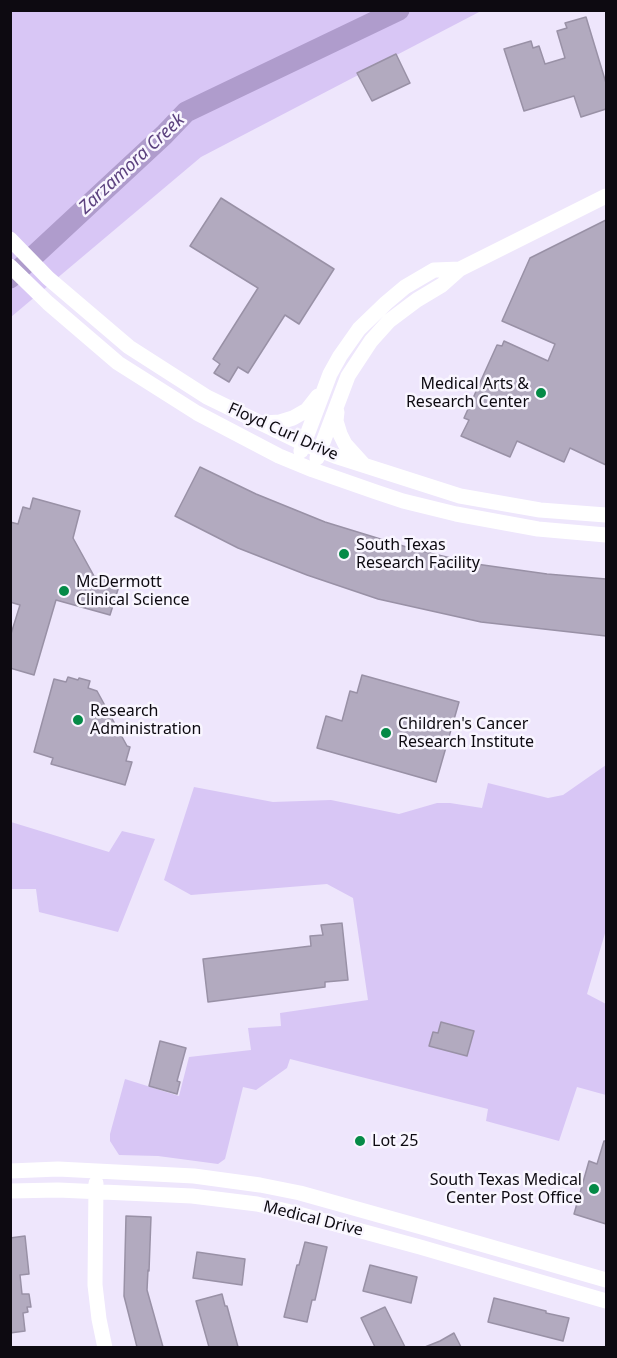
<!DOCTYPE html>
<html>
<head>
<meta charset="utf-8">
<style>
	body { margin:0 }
	#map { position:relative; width:617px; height:1358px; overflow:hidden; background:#eee6fc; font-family:"Noto Sans",sans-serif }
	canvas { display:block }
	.frame { position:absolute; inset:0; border:12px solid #0d0a11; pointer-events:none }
</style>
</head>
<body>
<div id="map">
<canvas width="617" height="1358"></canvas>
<div class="frame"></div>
</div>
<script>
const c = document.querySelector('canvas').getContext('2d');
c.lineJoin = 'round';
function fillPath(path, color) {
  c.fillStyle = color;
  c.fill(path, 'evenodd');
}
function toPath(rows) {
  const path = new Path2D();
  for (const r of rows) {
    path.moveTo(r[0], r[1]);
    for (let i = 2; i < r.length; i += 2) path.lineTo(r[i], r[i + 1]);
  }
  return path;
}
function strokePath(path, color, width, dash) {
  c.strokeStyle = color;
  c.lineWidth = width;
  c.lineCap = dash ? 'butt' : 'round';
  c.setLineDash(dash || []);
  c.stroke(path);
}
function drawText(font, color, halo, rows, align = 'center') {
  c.font = font + ' "Noto Sans",sans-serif';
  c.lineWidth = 5;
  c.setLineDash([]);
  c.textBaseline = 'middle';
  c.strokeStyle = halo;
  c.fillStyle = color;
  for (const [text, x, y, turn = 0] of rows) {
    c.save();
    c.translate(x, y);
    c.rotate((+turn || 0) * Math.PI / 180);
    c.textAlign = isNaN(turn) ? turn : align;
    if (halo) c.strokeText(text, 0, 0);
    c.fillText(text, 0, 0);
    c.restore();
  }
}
fillPath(toPath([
	[11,11,481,11,201,157,11,317],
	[606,765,606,930,587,994,606,1004,606,1095,577,1087,559,1141,486,1121,488,1109,290,1059,287,1068,256,1090,243,1087,225,1159,218,1164,158,1156,119,1155,110,1141,110,1134,125,1079,179,1096,189,1057,251,1050,248,1028,281,1026,280,1013,368,1000,353,898,327,884,191,895,164,880,194,787,273,802,331,800,399,814,437,803,450,803,482,808,488,783,548,798,563,795],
	[11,822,109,852,122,831,155,839,118,932,39,912,36,889,11,889]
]), '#d8c6f5');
strokePath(toPath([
	[10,278,164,135,186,112,399,10]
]), '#af9ccc', 21);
const building = toPath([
	[586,17,606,83,606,109,581,117,574,96,524,111,504,49,531,41,533,48,539,46,545,64,565,58,557,31,567,28,565,23,586,17],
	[396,54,410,83,372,101,357,73,396,54],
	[221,198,334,269,299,324,285,315,248,373,238,367,229,382,214,373,220,364,213,359,258,288,190,246,221,198],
	[606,220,606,465,570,448,564,462,517,441,510,457,461,436,469,420,464,418,497,345,502,346,504,341,548,361,555,344,502,321,530,258,606,220],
	[200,467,256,494,325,522,413,549,476,564,547,574,606,579,606,636,481,622,378,599,307,575,238,548,175,516,200,467],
	[33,498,80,511,73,538,94,576,120,583,110,615,56,600,34,675,10,668,10,637,20,605,10,602,10,522,18,524,23,507,30,509,33,498],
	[362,675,459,702,436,782,317,748,326,716,342,721,350,691,357,693,362,675],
	[68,677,78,680,79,678,90,681,88,688,97,691,127,746,130,747,126,761,132,762,125,785,51,764,53,758,34,752,54,679,66,682,68,677],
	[342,923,348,980,325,982,325,987,208,1002,203,959,311,946,310,936,323,935,321,925,342,923],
	[441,1022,474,1031,467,1056,429,1046,433,1032,438,1033,441,1022],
	[160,1041,186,1048,177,1081,180,1082,177,1094,149,1086,160,1041],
	[604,1141,606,1141,606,1224,574,1214,589,1161,597,1164,604,1141],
	[126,1216,151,1217,149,1271,148,1270,147,1290,163,1347,137,1347,124,1296,126,1216],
	[25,1236,29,1274,20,1275,22,1294,29,1294,31,1307,27,1307,28,1312,23,1313,25,1331,10,1333,10,1238,25,1236],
	[305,1242,327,1247,315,1300,312,1300,307,1322,284,1317,297,1265,299,1265,305,1242],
	[197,1252,245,1259,242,1285,193,1278,197,1252],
	[370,1265,417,1277,411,1303,363,1291,370,1265],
	[222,1294,225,1306,227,1306,238,1347,209,1347,196,1301,222,1294],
	[494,1298,546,1311,546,1313,569,1318,563,1341,488,1322,494,1298],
	[385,1307,405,1347,375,1347,361,1318,385,1307],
	[454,1333,461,1347,425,1347,440,1341,454,1333]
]);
fillPath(building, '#b2aabf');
strokePath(building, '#9991a6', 1.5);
strokePath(toPath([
	[10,239,48,278,129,347,207,397,304,444,335,456,460,496,540,510,606,515],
	[10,266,48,303,118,363,197,413,279,456,313,470,376,492,403,501,456,514,538,529,606,535],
	[337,412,336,421,340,434,345,444,364,465],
	[262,423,280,422,293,418,307,410,318,396],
	[301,451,330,374,340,356,359,329,386,303,405,287,434,270,460,269],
	[317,458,348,376,371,341,389,321,417,300,442,285,460,269,606,196],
	[10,1171,58,1169,194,1176,260,1185,300,1193,425,1228,606,1280],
	[96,1183,95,1285,99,1319,105,1348],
	[10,1191,58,1190,192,1196,257,1204,295,1213,420,1247,606,1301]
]), '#fff', 15);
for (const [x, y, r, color] of [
	[541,393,6,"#058a47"],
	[344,554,6,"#058a47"],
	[64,591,6,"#058a47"],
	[78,720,6,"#058a47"],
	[386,733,6,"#058a47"],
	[360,1141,6,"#058a47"],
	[594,1189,6,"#058a47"]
]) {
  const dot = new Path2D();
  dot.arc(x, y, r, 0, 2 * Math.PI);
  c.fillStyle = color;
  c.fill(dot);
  strokePath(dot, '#f9f6ff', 2);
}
drawText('16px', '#0d0a11', '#f9f6ff', [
	["Medical Arts &",529,384,"right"],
	["Research Center",529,402,"right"],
	["South Texas",356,545],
	["Research Facility",356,563],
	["McDermott",76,582],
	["Clinical Science",76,600],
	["Research",90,711],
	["Administration",90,729],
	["Children's Cancer",398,724],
	["Research Institute",398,742],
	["Lot 25",372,1141],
	["South Texas Medical",582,1180,"right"],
	["Center Post Office",582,1198,"right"]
], 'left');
drawText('16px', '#0d0a11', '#f9f6ff', [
	["Floyd Curl Drive",283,432,24],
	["Medical Drive",313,1219,14]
]);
drawText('italic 18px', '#5c427f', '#f9f6ff', [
	["Zarzamora Creek",132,164,-43]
]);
</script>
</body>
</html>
